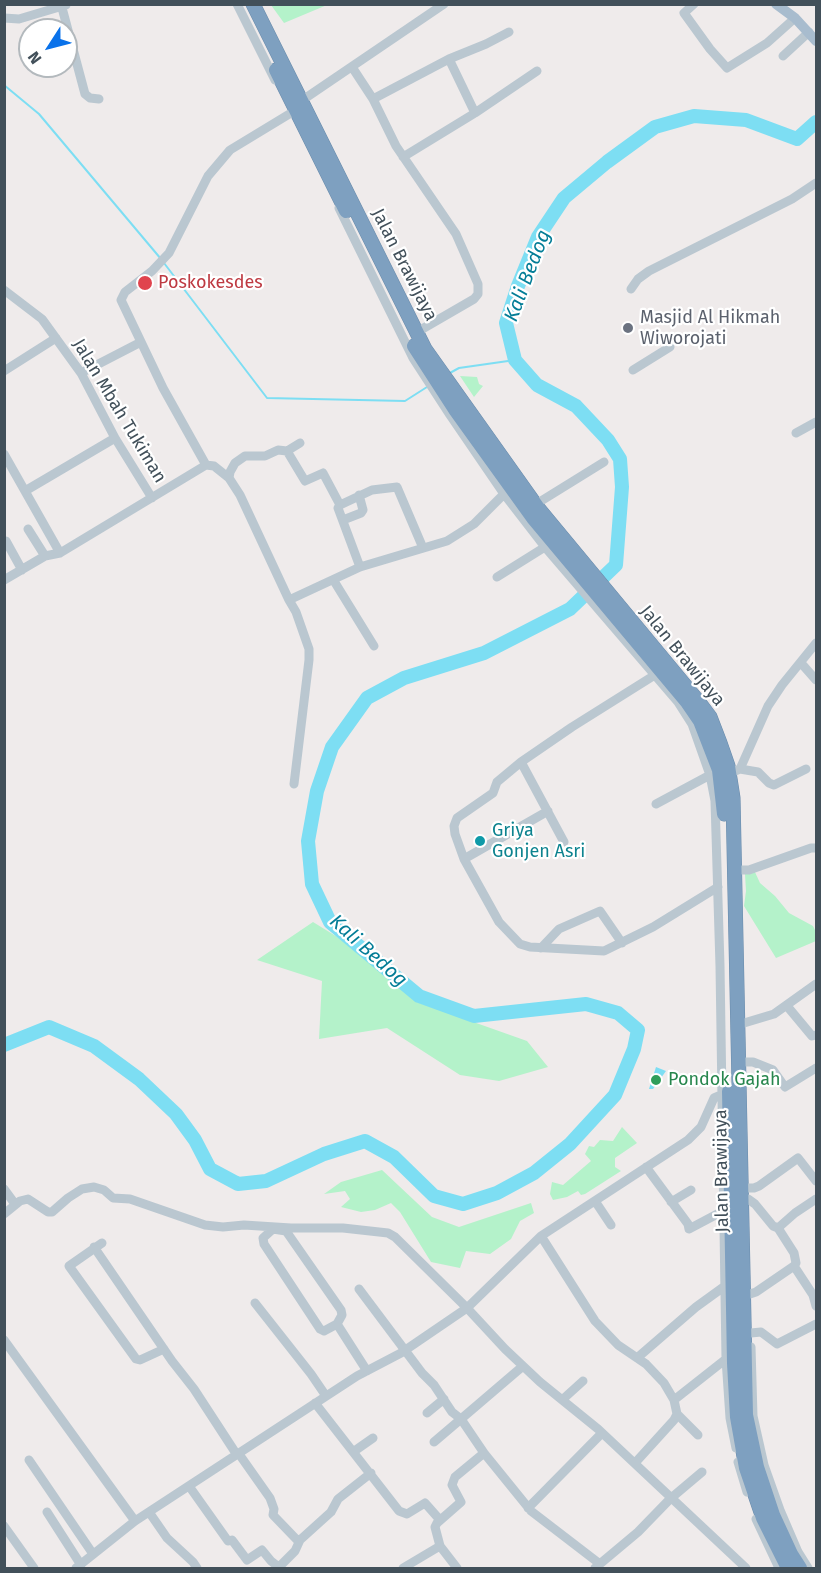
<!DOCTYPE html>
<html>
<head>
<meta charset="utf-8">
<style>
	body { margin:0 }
	#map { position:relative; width:821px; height:1573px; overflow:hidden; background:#efebeb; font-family:"Fira Sans",sans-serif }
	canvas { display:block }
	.frame { position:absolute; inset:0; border:6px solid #42505a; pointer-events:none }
	.north { position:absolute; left:18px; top:18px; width:60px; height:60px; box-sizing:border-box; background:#fff; border:2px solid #b3b9bd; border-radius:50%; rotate:234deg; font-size:16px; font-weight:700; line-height:24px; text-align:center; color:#42505a }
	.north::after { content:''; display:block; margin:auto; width:21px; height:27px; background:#0a72ea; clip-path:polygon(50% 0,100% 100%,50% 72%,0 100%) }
</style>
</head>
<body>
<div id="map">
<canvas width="821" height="1573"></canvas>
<div class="frame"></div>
<div class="north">N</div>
</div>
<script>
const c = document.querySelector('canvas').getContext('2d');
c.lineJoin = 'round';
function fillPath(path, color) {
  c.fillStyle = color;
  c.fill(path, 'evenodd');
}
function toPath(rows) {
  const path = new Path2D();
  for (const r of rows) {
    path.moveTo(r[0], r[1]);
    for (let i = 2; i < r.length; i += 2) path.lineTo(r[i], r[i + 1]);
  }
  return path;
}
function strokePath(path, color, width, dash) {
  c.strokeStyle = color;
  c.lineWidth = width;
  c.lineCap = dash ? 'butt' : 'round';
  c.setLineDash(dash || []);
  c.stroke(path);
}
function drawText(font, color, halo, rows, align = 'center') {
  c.font = font + ' "Fira Sans",sans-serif';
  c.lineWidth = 4.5;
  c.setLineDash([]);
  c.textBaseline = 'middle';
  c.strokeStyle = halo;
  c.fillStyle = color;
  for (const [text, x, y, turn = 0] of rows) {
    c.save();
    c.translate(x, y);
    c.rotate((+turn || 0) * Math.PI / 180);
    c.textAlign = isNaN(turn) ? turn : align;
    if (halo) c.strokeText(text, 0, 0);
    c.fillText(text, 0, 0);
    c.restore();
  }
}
fillPath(toPath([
	[271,5,327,5,284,23],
	[460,376,477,377,479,384,483,386,474,397],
	[754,870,760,883,775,896,789,913,813,926,816,932,816,941,776,958,744,906,746,891,745,874],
	[313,922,339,938,417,1002,527,1041,548,1067,499,1081,460,1075,387,1028,319,1039,322,981,257,960],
	[622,1127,637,1143,615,1158,615,1167,621,1171,585,1194,581,1195,578,1191,567,1197,553,1200,550,1194,552,1182,563,1185,591,1161,585,1154,589,1146,594,1147,600,1140,613,1141],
	[382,1170,432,1217,459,1227,531,1203,534,1213,520,1221,511,1239,490,1254,466,1251,460,1268,431,1262,400,1212,391,1203,375,1210,361,1212,341,1207,350,1199,345,1191,324,1194,341,1182]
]), '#b4f2ca');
fillPath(toPath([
	[656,1067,666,1071,653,1089,649,1089]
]), '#7ddef3');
strokePath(toPath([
	[4,85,39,114,161,259],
	[164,263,267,398,405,401,427,387],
	[448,374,459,368,515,360]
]), '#7ddef3', 2);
strokePath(toPath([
	[4,1045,49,1027,94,1046,139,1079,176,1114,195,1140,210,1169,238,1184,266,1181,324,1154,365,1141,394,1157,434,1196,463,1204,497,1193,534,1173,570,1144,615,1095,634,1049,638,1030,618,1013,586,1004,474,1016,419,996,330,922,312,884,308,841,317,791,332,747,367,698,404,678,484,653,570,609,616,565,622,487,620,459,608,440,576,406,537,385,515,360,506,323,518,286,538,237,564,198,607,162,655,127,694,116,746,120,797,139,816,122]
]), '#7ddef3', 14);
const highway = toPath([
	[253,4,425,349,538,508,698,701,710,717,720,743,728,766,733,798,746,1415,757,1467,773,1515,791,1554,800,1568],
	[276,70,346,211],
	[414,346,456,411,533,518,687,702,700,721,719,770,724,814],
	[729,1091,734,1363,737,1417,746,1468,763,1518,788,1568]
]);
strokePath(highway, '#698bab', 15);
strokePath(toPath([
	[61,4,85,94,90,98,99,99],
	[237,4,275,80],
	[694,4,684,13,710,49,727,68,767,43,795,18],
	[4,18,19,19,66,5],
	[783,56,809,32],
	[449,59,475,113],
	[352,67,373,99,396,146,456,234,478,284,478,294,474,299,417,332],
	[307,97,444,4],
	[373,99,449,59,486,44,509,32],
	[403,157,475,113,537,71],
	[339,208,413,358,450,415,504,494,545,547,678,702,692,724,710,775,715,801,720,966,726,1359,730,1418,736,1448],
	[631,289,638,279,649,271,792,199,816,183],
	[4,290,42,319,81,373,115,438,152,498],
	[633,370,670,347],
	[4,371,56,338],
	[81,373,141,342],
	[796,433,816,422],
	[287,451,300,443],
	[4,454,60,553],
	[206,465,163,388,121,300,125,292,152,271,169,253,208,176,230,150,291,113],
	[229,478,230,472,235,463,245,456,265,456,278,450,287,451,305,481,323,473,340,505,338,508,360,567],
	[25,491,115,438],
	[541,501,604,462],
	[340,505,372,490,397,487,423,548],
	[343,520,361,513,363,510,359,495],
	[28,529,45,556],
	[6,541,22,570],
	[497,577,545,547],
	[4,580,45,556,60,553,206,465,214,466,229,478,240,495,289,600,360,567,447,541,474,524,504,494],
	[334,581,374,646],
	[289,600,296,612,309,649,309,660,294,784],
	[801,663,816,680],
	[658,673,572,727,521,762,497,782,493,793,457,818,454,826,455,834,464,859,499,922,520,944,530,947,604,951,653,927,718,887],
	[521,762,564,842],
	[740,769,758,772,769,783,774,785,806,769],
	[735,771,740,769,768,706,782,685,816,643],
	[656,804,710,775],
	[464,859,548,811],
	[741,870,749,870,811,848,816,848],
	[541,948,559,929,600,911,622,943],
	[787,1006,812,1036,816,1035],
	[744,1023,774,1014,816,984],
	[745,1062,753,1062,773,1070,785,1087,816,1068],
	[646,1167,688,1224,689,1229,723,1211],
	[747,1188,754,1188,759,1186,798,1158,816,1181],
	[4,1189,15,1204],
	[748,1199,755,1204,773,1226,778,1228],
	[595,1201,611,1225],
	[671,1202,691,1190],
	[4,1214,20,1201,28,1199,48,1212,52,1212,68,1198,82,1189,94,1187,104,1190,113,1198,130,1199,205,1225,223,1227,244,1225,291,1228,343,1228,388,1233,395,1237,467,1308,505,1349,540,1382,598,1429,746,1568],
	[273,1229,286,1231,341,1310,342,1315,337,1324,324,1331,320,1329,264,1244,263,1238,273,1229],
	[541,1236,595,1321,618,1345,646,1364,664,1383,674,1400,677,1414,674,1420,635,1463],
	[102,1243,69,1266,136,1359,140,1360,164,1349],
	[94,1247,172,1361,194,1389,237,1455],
	[794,1266,813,1295,816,1306],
	[359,1289,422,1373,434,1385,452,1412,461,1419,434,1442],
	[750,1294,756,1292,794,1266,796,1263,794,1253,778,1228,795,1213,816,1199],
	[255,1303,311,1374,326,1396],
	[337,1324,367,1371],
	[751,1333,761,1332,777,1344,816,1324],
	[4,1340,135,1521],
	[751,1347,753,1416,764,1465,780,1510,798,1552,808,1568],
	[637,1358,696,1307,725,1286],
	[562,1400,583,1381],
	[674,1400,726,1359],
	[315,1403,399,1511,407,1514,425,1503,440,1520],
	[427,1413,444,1399],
	[677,1414,698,1435],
	[353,1452,373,1438],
	[484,1453,531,1511,600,1564],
	[239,1454,270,1498,274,1509,273,1515,299,1542],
	[29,1460,93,1554],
	[738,1462,747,1492],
	[189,1486,228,1541,232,1540,247,1560,262,1550,271,1561,280,1568],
	[528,1508,602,1433],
	[47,1512,81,1565],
	[149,1512,167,1538,193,1562,197,1568],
	[756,1519,779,1568],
	[4,1526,34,1568],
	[279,1567,295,1551,300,1540,331,1512,338,1499,371,1473],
	[76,1568,135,1521,357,1376,401,1353,467,1308,541,1236,688,1140,701,1127,714,1098,721,1095],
	[403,1568,440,1546],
	[457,1568,440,1546,435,1527,437,1523,461,1502,452,1485,455,1477,484,1453,461,1419,523,1366],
	[595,1568,638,1532,670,1499,702,1472]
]), '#bac7d0', 9);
strokePath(toPath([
	[776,4,795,18,816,41]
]), '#a8bcce', 10);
strokePath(highway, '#7ea0c0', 14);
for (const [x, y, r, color] of [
	[145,283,8,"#e0444e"],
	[628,328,6,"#6b7280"],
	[480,841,6,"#0f9aa8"],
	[656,1080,6,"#2e9e5b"]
]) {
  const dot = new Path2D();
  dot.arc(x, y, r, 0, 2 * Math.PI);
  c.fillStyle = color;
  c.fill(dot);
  strokePath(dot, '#fff', 2);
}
drawText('18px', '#42505a', '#fff', [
	["Jalan Brawijaya",404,265,63],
	["Jalan Mbah Tukiman",119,411,59],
	["Jalan Brawijaya",682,656,51],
	["Jalan Brawijaya",722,1171,-91]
]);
drawText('18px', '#be3a42', '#fff', [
	["Poskokesdes",158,283]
], 'left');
drawText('18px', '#5b616d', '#fff', [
	["Masjid Al Hikmah",640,318],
	["Wiworojati",640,339]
], 'left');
drawText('18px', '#0d838f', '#fff', [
	["Griya",492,831],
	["Gonjen Asri",492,852]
], 'left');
drawText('18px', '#27864d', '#fff', [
	["Pondok Gajah",668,1080]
], 'left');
drawText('italic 20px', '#037d97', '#fff', [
	["Kali Bedog",528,276,-69],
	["Kali Bedog",368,951,42]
]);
</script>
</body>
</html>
